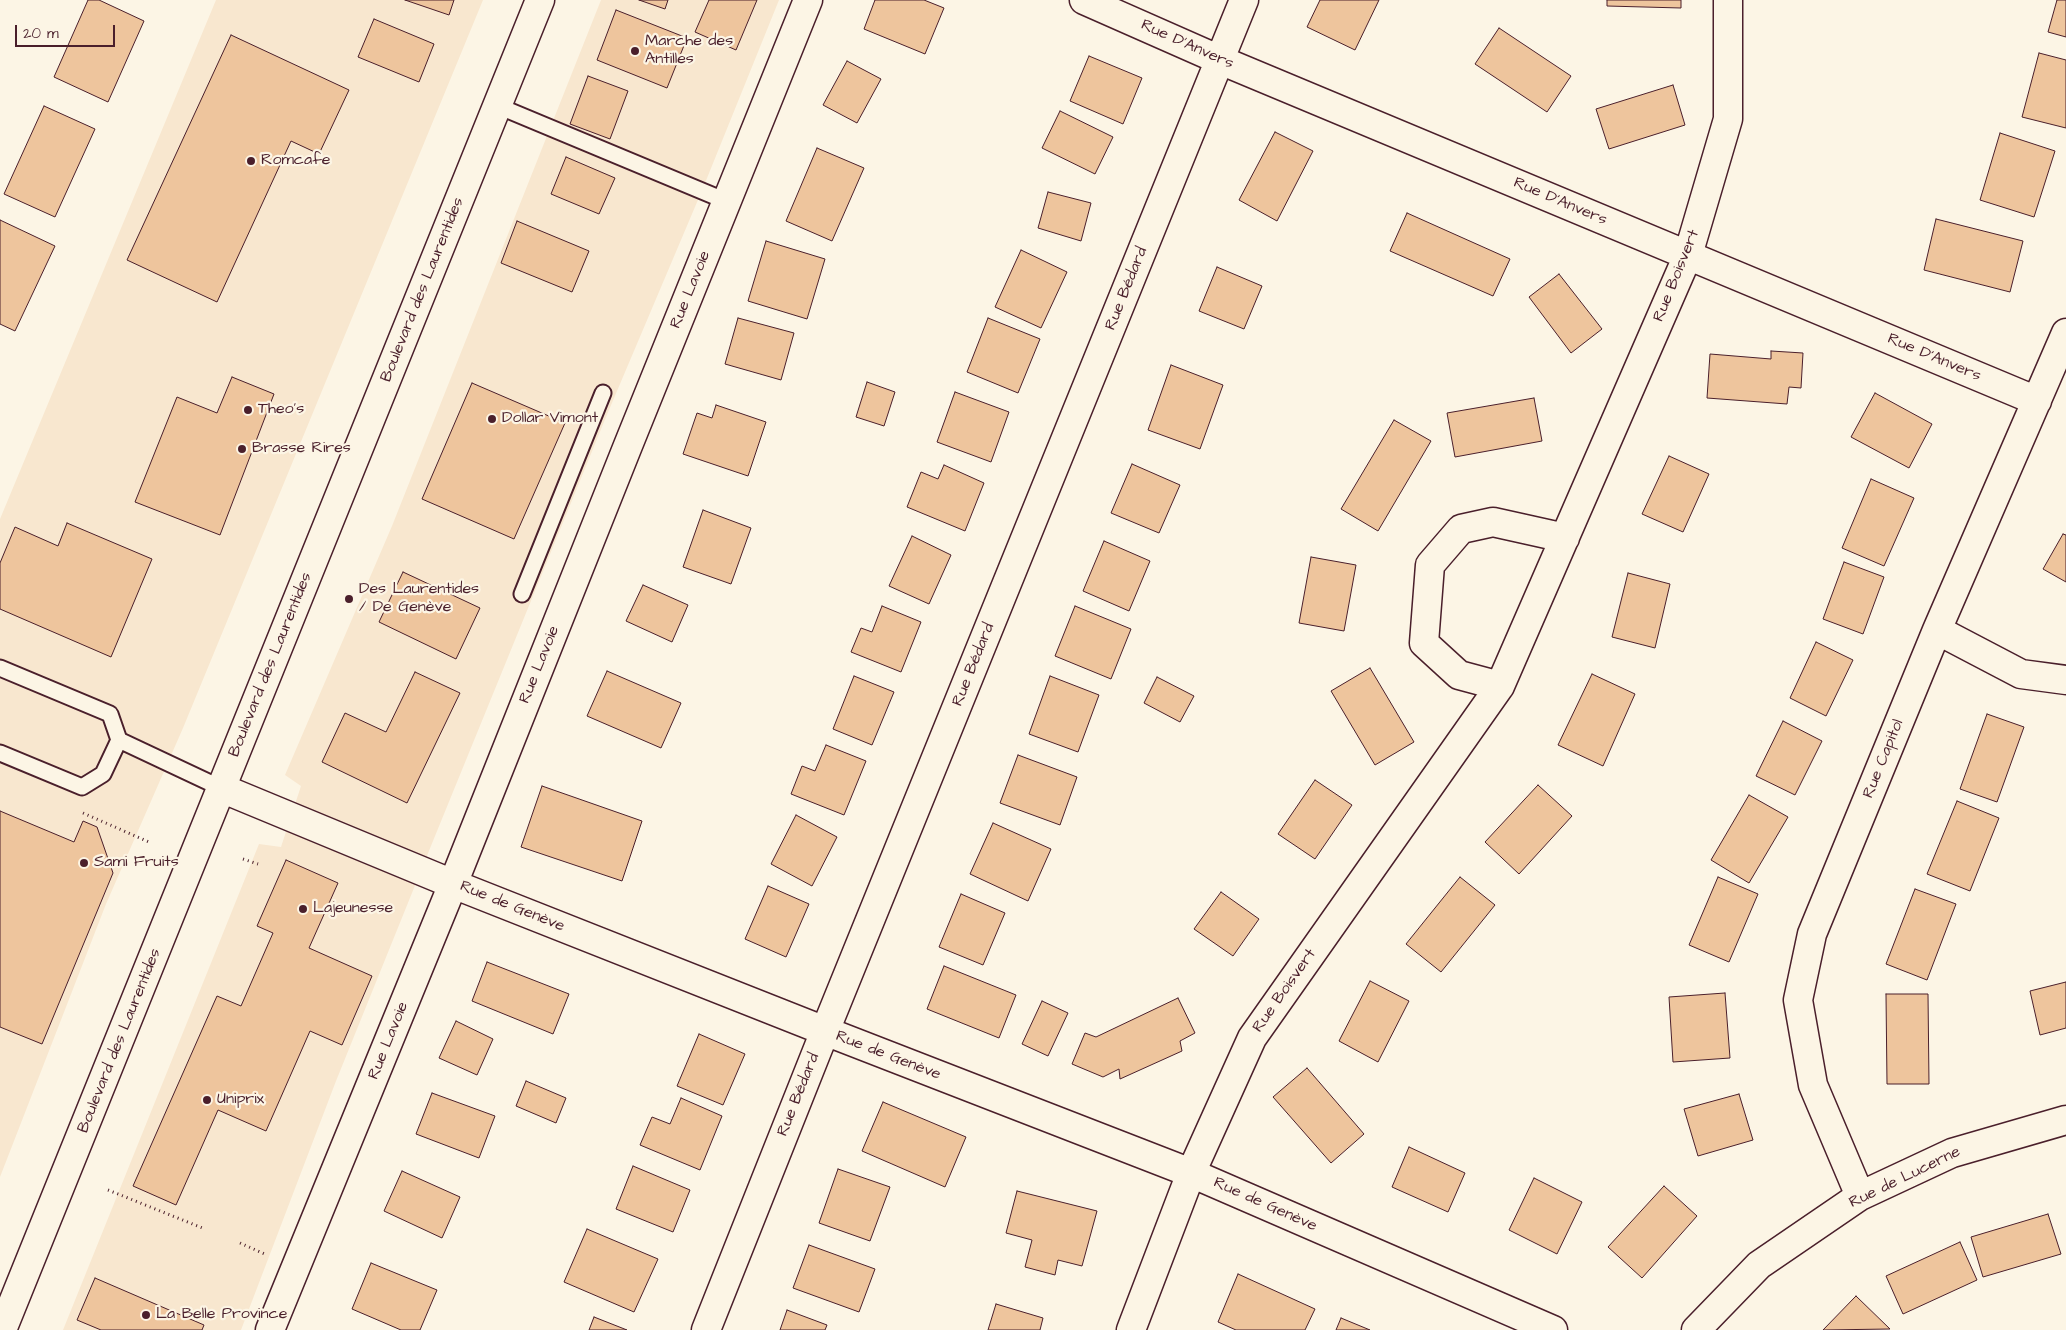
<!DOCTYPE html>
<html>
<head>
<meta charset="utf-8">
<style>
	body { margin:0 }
	#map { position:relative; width:2066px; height:1330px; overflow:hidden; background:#fcf5e5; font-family:"Architects Daughter",sans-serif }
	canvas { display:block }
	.scale { position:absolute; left:15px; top:25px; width:100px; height:22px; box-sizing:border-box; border:2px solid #4a1f2b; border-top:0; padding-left:6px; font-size:15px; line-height:18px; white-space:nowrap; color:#4a1f2b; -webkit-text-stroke:4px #fcf5e5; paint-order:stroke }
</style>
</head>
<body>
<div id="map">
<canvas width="2066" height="1330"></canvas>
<div class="scale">20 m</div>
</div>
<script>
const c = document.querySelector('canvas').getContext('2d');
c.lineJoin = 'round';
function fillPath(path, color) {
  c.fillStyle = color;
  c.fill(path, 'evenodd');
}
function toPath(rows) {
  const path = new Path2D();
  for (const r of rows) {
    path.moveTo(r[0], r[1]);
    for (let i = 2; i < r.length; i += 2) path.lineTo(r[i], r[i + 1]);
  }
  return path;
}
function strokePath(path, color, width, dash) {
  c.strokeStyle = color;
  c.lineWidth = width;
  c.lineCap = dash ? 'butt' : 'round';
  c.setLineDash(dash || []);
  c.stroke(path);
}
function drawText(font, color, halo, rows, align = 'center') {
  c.font = font + ' "Architects Daughter",sans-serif';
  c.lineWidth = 4.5;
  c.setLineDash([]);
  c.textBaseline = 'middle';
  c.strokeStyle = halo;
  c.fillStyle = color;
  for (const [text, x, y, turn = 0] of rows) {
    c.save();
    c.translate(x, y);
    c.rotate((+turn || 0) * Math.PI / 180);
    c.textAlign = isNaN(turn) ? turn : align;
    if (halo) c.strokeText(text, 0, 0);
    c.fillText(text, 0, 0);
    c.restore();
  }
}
fillPath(toPath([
	[216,0,483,0,183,728,106,904,0,1177,0,519],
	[601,0,779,0,703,188,606,417,435,836,336,1081,241,1330,63,1330,259,844,281,847,301,786,285,775,392,526]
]), '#f8e7cf');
const building = toPath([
	[88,0,99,0,144,21,108,102,54,77,88,0],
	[405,0,454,0,449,15,405,0],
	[639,0,668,0,665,9,639,0],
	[709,0,757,0,736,50,695,32,709,0],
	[875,0,924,0,944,8,925,54,864,29,875,0],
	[1320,0,1379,0,1355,50,1307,27,1320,0],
	[1607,0,1681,0,1681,8,1607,6,1607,0],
	[2057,0,2066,0,2066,37,2048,32,2057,0],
	[616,10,687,38,667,88,597,60,616,10],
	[374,19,434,44,419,82,358,57,374,19],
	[1499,28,1571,76,1547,112,1475,64,1499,28],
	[231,35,349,90,319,154,291,141,217,302,127,260,231,35],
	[2039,53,2066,60,2066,128,2022,117,2039,53],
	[1089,56,1142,78,1123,124,1070,101,1089,56],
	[847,61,881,79,857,123,823,105,847,61],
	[588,76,628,91,610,139,570,124,588,76],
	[1673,85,1685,125,1609,149,1596,109,1673,85],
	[44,106,95,129,55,217,4,194,44,106],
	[1060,111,1113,137,1095,174,1042,148,1060,111],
	[1275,132,1313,151,1277,221,1239,200,1275,132],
	[2000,133,2055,151,2034,217,1980,200,2000,133],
	[817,148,864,168,832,241,786,221,817,148],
	[566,157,615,178,599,214,551,194,566,157],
	[1048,192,1091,203,1081,241,1038,228,1048,192],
	[1407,213,1510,259,1493,296,1390,251,1407,213],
	[1936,219,2023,241,2010,292,1924,270,1936,219],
	[0,220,55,246,15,331,0,324,0,220],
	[517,221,589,251,572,292,501,263,517,221],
	[766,241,825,259,807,319,748,301,766,241],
	[1021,250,1067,272,1041,328,995,307,1021,250],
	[1217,267,1262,286,1244,329,1199,311,1217,267],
	[1559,274,1602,329,1571,353,1529,297,1559,274],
	[738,318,794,333,781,380,725,364,738,318],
	[988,318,1040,339,1018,393,967,372,988,318],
	[1771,351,1803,353,1801,388,1789,387,1787,404,1707,398,1710,354,1771,359,1771,351],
	[1171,365,1223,385,1200,449,1148,430,1171,365],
	[232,377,274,394,220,535,135,502,177,397,217,413,232,377],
	[867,382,895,392,884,426,856,417,867,382],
	[472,383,565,423,514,539,422,499,472,383],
	[955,392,1009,412,991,462,937,442,955,392],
	[1875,393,1932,424,1909,468,1851,437,1875,393],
	[1534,398,1542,441,1455,457,1447,413,1534,398],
	[716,405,766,422,748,476,683,454,697,413,712,418,716,405],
	[1394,420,1431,441,1378,531,1341,509,1394,420],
	[1669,456,1709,474,1683,532,1642,514,1669,456],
	[1132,464,1180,485,1159,533,1111,513,1132,464],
	[944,465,984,483,965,531,907,507,921,472,938,479,944,465],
	[1871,479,1914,498,1884,566,1842,548,1871,479],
	[703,510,751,528,731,584,683,567,703,510],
	[67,523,152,559,111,657,0,609,0,563,15,527,58,546,67,523],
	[2063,534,2066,535,2066,582,2043,569,2063,534],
	[912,536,951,555,929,604,889,586,912,536],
	[1104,541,1150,561,1129,611,1083,591,1104,541],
	[1311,557,1356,565,1344,631,1299,623,1311,557],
	[1844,562,1884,577,1863,634,1823,619,1844,562],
	[403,572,480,608,456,659,379,622,403,572],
	[1628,573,1670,584,1655,648,1612,637,1628,573],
	[643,585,688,605,672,642,626,621,643,585],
	[882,606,921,622,901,672,851,652,861,628,872,632,882,606],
	[1075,606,1131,629,1111,679,1055,656,1075,606],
	[1816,642,1853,660,1826,716,1790,698,1816,642],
	[1370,668,1414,742,1375,765,1331,691,1370,668],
	[607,671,681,703,661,748,587,716,607,671],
	[415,672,460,693,407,803,322,762,345,713,386,732,415,672],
	[1592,674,1635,694,1603,766,1558,745,1592,674],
	[854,676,894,692,872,745,833,729,854,676],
	[1050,676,1099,695,1078,752,1029,734,1050,676],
	[1157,677,1194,696,1180,722,1144,703,1157,677],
	[1987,714,2024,727,1997,802,1960,789,1987,714],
	[1783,721,1822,741,1795,795,1756,776,1783,721],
	[826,745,866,761,844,815,791,794,802,766,815,771,826,745],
	[1018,755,1077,777,1060,825,1000,803,1018,755],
	[1315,780,1352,805,1315,859,1278,834,1315,780],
	[1538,785,1572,816,1519,874,1485,842,1538,785],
	[542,786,642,821,622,881,521,847,542,786],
	[1749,795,1788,817,1749,883,1711,860,1749,795],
	[1957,801,1999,818,1970,891,1927,874,1957,801],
	[0,811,74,842,83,821,97,827,113,873,42,1044,0,1027,0,811],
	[796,815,837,837,812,886,771,864,796,815],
	[993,823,1051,849,1028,901,970,874,993,823],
	[286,860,338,883,309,948,372,976,342,1045,310,1031,266,1131,218,1110,176,1205,133,1186,217,996,241,1006,273,933,257,926,286,860],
	[1460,877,1495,905,1441,972,1406,944,1460,877],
	[1718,877,1758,894,1729,962,1689,945,1718,877],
	[768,886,809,904,786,957,745,939,768,886],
	[1915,889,1956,904,1927,980,1886,964,1915,889],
	[1221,892,1259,919,1233,956,1194,929,1221,892],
	[961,894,1005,913,983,965,939,947,961,894],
	[487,962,569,994,553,1034,472,1001,487,962],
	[944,966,1016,995,999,1038,927,1009,944,966],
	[1370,981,1409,1001,1378,1062,1339,1041,1370,981],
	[2066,982,2066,1028,2040,1035,2030,991,2066,982],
	[1725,993,1730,1058,1673,1062,1669,997,1725,993],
	[1886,994,1928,994,1929,1084,1887,1084,1886,994],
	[1178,998,1195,1033,1180,1041,1182,1051,1120,1079,1119,1069,1103,1077,1072,1064,1085,1033,1096,1037,1178,998],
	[1042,1001,1068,1013,1048,1056,1022,1044,1042,1001],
	[456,1021,493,1039,477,1075,439,1058,456,1021],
	[699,1034,745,1054,723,1105,677,1086,699,1034],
	[1307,1068,1364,1134,1331,1163,1273,1097,1307,1068],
	[526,1081,566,1098,556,1123,516,1106,526,1081],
	[432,1093,495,1116,479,1158,416,1134,432,1093],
	[1739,1094,1753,1140,1698,1156,1684,1109,1739,1094],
	[681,1098,722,1116,700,1170,640,1145,652,1117,670,1124,681,1098],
	[883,1102,966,1137,945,1187,862,1151,883,1102],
	[1409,1147,1465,1173,1448,1212,1392,1187,1409,1147],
	[633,1166,690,1190,673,1232,616,1209,633,1166],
	[838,1169,890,1187,870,1241,819,1223,838,1169],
	[402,1171,460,1197,442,1238,384,1211,402,1171],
	[1534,1178,1582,1202,1557,1254,1509,1230,1534,1178],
	[1664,1186,1697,1216,1642,1278,1608,1247,1664,1186],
	[1017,1191,1097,1211,1082,1266,1058,1260,1055,1275,1025,1267,1032,1240,1006,1233,1017,1191],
	[2048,1214,2061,1254,1983,1277,1971,1237,2048,1214],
	[587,1229,658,1259,634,1312,564,1282,587,1229],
	[1960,1242,1977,1280,1903,1314,1886,1276,1960,1242],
	[809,1245,875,1269,859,1312,793,1288,809,1245],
	[371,1263,437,1290,420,1330,401,1330,352,1309,371,1263],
	[1238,1274,1315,1309,1305,1330,1236,1330,1218,1322,1238,1274],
	[95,1278,204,1325,202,1330,101,1330,77,1320,95,1278],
	[1856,1296,1890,1329,1823,1330,1856,1296],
	[996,1304,1043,1318,1040,1330,988,1330,996,1304],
	[787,1310,827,1325,825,1330,780,1330,787,1310],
	[594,1317,627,1330,589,1330,594,1317],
	[1341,1318,1370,1330,1336,1330,1341,1318]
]);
fillPath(building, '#eec59d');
strokePath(building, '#4a1f2b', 1);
const lane = toPath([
	[498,106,726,201],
	[522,594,603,393],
	[0,668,110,714,119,740,103,774,82,787,0,753],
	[119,740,221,788]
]);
const street = toPath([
	[1084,0,1220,60,2037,401],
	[1937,630,2021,674,2066,680],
	[1500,686,1459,675,1424,643,1430,565,1461,529,1493,522,1565,538],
	[221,788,453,884,825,1031,1191,1173,1553,1330],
	[1860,1196,1813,1085,1798,1000,1812,934,1937,630,2066,333],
	[270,1330,453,884,627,448,808,0],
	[706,1330,825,1031,1244,0],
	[1131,1330,1191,1173,1252,1038,1500,686,1688,255,1728,119,1728,0],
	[1696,1330,1759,1265,1860,1196,1952,1153,2066,1120]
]);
const secondary = toPath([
	[2,1330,540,0]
]);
strokePath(lane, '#4a1f2b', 19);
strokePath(street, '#4a1f2b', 31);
strokePath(secondary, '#4a1f2b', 31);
strokePath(toPath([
	[83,813,149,842],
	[243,859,258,864],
	[108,1190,205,1229],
	[240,1243,267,1255]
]), '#4a1f2b', 3, [1, 4]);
strokePath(lane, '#fcf5e5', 15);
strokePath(street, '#fcf5e5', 28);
strokePath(secondary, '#fcf5e5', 28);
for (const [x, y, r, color] of [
	[635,51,5,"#4a1f2b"],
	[251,161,5,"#4a1f2b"],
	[248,410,5,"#4a1f2b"],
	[492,419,5,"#4a1f2b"],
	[242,449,5,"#4a1f2b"],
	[349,599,5,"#4a1f2b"],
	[84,863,5,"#4a1f2b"],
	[303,909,5,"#4a1f2b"],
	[207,1100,5,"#4a1f2b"],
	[146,1315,5,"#4a1f2b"]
]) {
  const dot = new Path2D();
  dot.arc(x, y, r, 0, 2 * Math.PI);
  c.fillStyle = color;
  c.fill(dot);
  strokePath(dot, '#fcf5e5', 2);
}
drawText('16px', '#4a1f2b', '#fcf5e5', [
	["Marche des",645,42],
	["Antilles",645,60],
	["Romcafe",261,161],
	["Theo's",258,410],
	["Dollar Vimont",502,419],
	["Brasse Rires",252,449],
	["Des Laurentides",359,590],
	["/ De Genève",359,608],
	["Sami Fruits",94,863],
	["Lajeunesse",313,909],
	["Uniprix",217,1100],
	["La Belle Province",156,1315]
], 'left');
drawText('16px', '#4a1f2b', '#fcf5e5', [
	["Rue D'Anvers",1187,45,24],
	["Rue D'Anvers",1560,202,23],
	["Rue Boisvert",1677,276,-68],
	["Rue Bédard",1127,289,-68],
	["Boulevard des Laurentides",423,290,-68],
	["Rue Lavoie",691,290,-68],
	["Rue D'Anvers",1934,358,23],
	["Boulevard des Laurentides",271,665,-68],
	["Rue Lavoie",540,665,-68],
	["Rue Bédard",974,665,-68],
	["Rue Capitol",1884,759,-68],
	["Rue de Genève",512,907,22],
	["Rue Boisvert",1285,991,-55],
	["Boulevard des Laurentides",120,1041,-68],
	["Rue Lavoie",389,1041,-68],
	["Rue de Genève",888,1056,21],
	["Rue Bédard",799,1095,-68],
	["Rue de Lucerne",1905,1178,-26],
	["Rue de Genève",1265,1205,24]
]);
</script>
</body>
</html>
